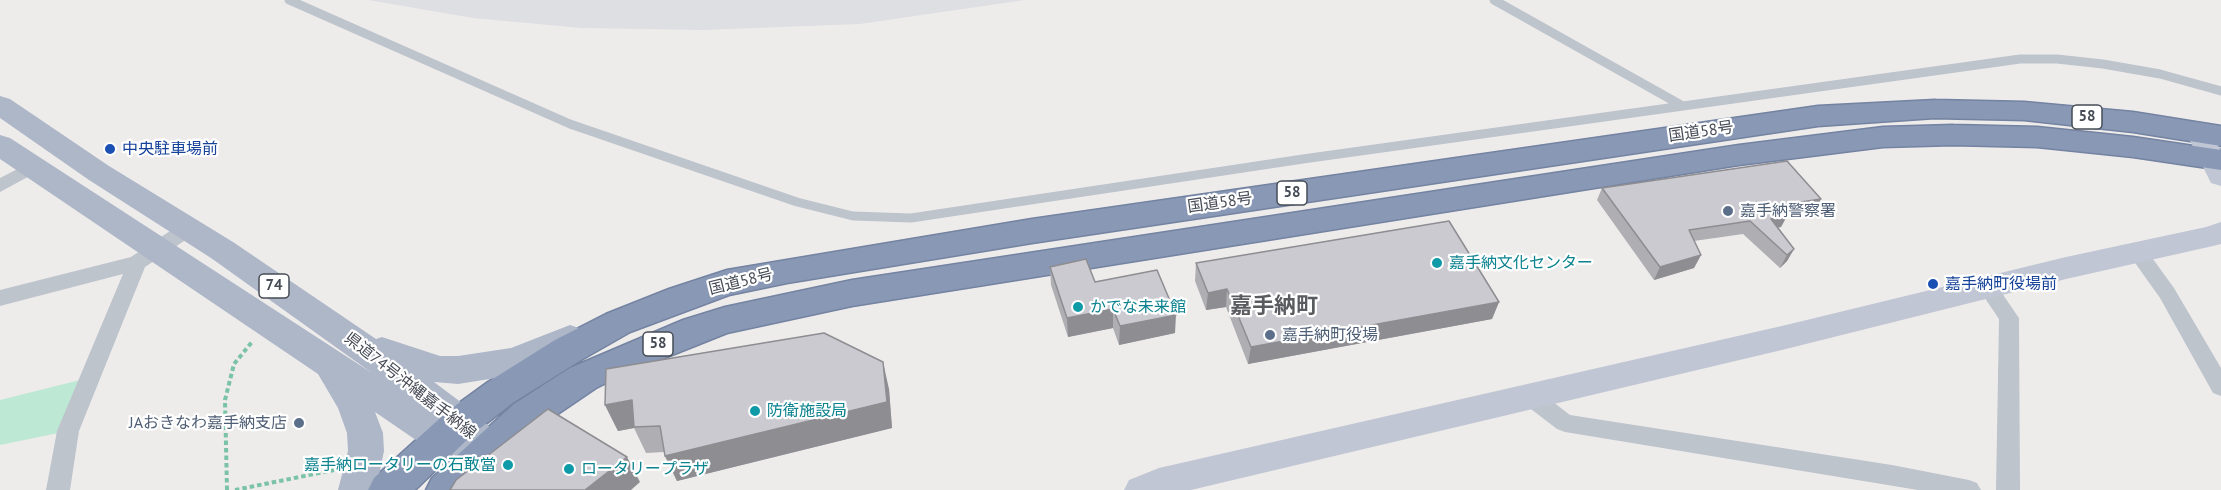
<!DOCTYPE html>
<html>
<head>
<meta charset="utf-8">
<style>
	body { margin:0 }
	canvas { display:block; background:#eeeceb }
</style>
</head>
<body>
<canvas width="2221" height="490"></canvas>
<script>
const c = document.querySelector('canvas').getContext('2d');
c.lineJoin = 'round';
function fillPath(path, color) {
  c.fillStyle = color;
  c.fill(path, 'evenodd');
}
function toPath(rows) {
  const path = new Path2D();
  for (const r of rows) {
    path.moveTo(r[0], r[1]);
    for (let i = 2; i < r.length; i += 2) path.lineTo(r[i], r[i + 1]);
  }
  return path;
}
function strokePath(path, color, width, dash) {
  c.strokeStyle = color;
  c.lineWidth = width;
  c.lineCap = dash ? 'butt' : 'round';
  c.setLineDash(dash || []);
  c.stroke(path);
}
function drawText(font, color, halo, rows, align = 'center') {
  c.font = font + ' "PT Sans","Noto Sans JP",sans-serif';
  c.lineWidth = 4.5;
  c.setLineDash([]);
  c.textBaseline = 'middle';
  c.strokeStyle = halo;
  c.fillStyle = color;
  for (const [text, x, y, turn = 0] of rows) {
    c.save();
    c.translate(x, y);
    c.rotate((+turn || 0) * Math.PI / 180);
    c.textAlign = isNaN(turn) ? turn : align;
    if (halo) c.strokeText(text, 0, 0);
    c.fillText(text, 0, 0);
    c.restore();
  }
}
fillPath(toPath([
	[368,0,1025,0,860,24,703,30,581,28,473,18]
]), '#dedfe3');
fillPath(toPath([
	[88,378,68,431,0,445,0,400]
]), '#bde8d4');
const highway = toPath([
	[1935,100,2024,102,2133,112,2221,126,2221,146,2133,132,2024,120,1935,118,1818,126,1032,243,787,283,729,295,630,332,581,360,514,402,474,433,415,490,368,490,374,478,448,411,488,382,555,340,606,314,669,289,727,270,1032,219,1818,106,1935,100],
	[1953,125,2037,127,2133,137,2221,150,2221,170,2133,157,2037,147,1953,145,1883,147,1739,165,852,306,727,333,622,375,596,388,540,426,472,490,426,490,432,478,514,404,570,368,683,320,725,307,852,280,1739,145,1883,127,1953,125]
]);
strokePath(highway, '#7483a1', 3);
strokePath(toPath([
	[227,490,225,400,234,364,252,342],
	[235,490,334,470]
]), '#7ac2a8', 4, [4.5, 3]);
strokePath(toPath([
	[289,0,570,124,797,202,853,216,911,218,1303,159,2020,59,2057,59,2103,64,2160,74,2221,91],
	[1494,0,1681,105]
]), '#bec4cc', 9);
fillPath(toPath([
	[31,162,37,164,40,168,37,172,0,192,0,178,31,162],
	[189,221,196,223,199,228,196,233,145,267,79,431,70,490,46,490,57,431,123,274,0,306,0,290,131,257,182,223,189,221],
	[2138,246,2145,248,2174,288,2221,368,2221,396,2213,393,2160,298,2128,253,2131,248,2138,246],
	[1988,280,1995,283,2019,318,2020,490,1996,490,1999,319,1978,288,1981,283,1988,280],
	[1531,388,1539,391,1570,415,1892,465,1969,480,1977,483,1981,490,1918,490,1565,432,1557,429,1523,403,1520,397,1523,391,1531,388]
]), '#bec4cc');
fillPath(toPath([
	[2198,123,2207,125,2221,151,2221,186,2211,183,2185,131,2189,125,2198,123],
	[2221,222,2221,244,2213,246,2066,279,1786,349,1191,490,1124,490,1129,480,1159,468,1786,325,2066,257,2206,227,2221,222]
]), '#c0c6d3');
fillPath(toPath([
	[0,96,10,99,109,166,233,242,376,339,382,337,440,356,458,356,511,348,570,325,582,329,587,338,582,347,515,375,458,384,434,382,474,412,501,438,506,449,501,460,488,464,473,458,468,459,429,449,375,412,383,433,384,451,376,490,338,490,348,451,347,433,338,408,318,374,0,159,0,135,10,138,372,373,211,258,89,180,0,118,0,96]
]), '#aeb7c8');
fillPath(highway, '#8898b5');
fillPath(toPath([
	[1602,188,1821,199,1814,211,1787,216,1781,227,1778,227,1794,249,1787,261,1780,268,1743,234,1694,241,1701,255,1694,268,1654,280,1597,200],
	[1196,263,1499,302,1492,319,1248,364,1226,307,1206,310,1195,281],
	[1050,267,1095,282,1175,333,1119,345,1113,328,1068,337,1051,285],
	[889,389,892,428,677,481,665,456,664,452,646,453,634,428,618,431,605,405]
]), '#aeaeb3');
fillPath(toPath([
	[1821,199,1814,211,1787,216,1781,227,1764,231,1771,219,1781,205],
	[1794,249,1787,261,1780,268,1787,255],
	[1701,255,1694,268,1654,280,1660,267],
	[1227,289,1226,307,1206,310,1208,293],
	[1499,302,1492,319,1248,364,1251,347],
	[1113,309,1113,328,1068,337,1067,318],
	[1176,315,1175,333,1119,345,1120,326],
	[883,362,889,389,892,428,677,481,665,456],
	[632,400,634,428,618,431,605,405],
	[627,457,640,482,631,490,585,490]
]), '#8d8d92');
const building = toPath([
	[1787,161,1821,199,1781,205,1788,214,1771,219,1794,249,1787,255,1750,221,1689,230,1701,255,1660,267,1602,188,1787,161],
	[1449,221,1499,302,1251,347,1227,289,1208,293,1196,263,1449,221],
	[1086,259,1095,282,1157,270,1176,315,1120,326,1113,309,1067,318,1050,267,1086,259],
	[824,333,883,362,887,402,665,456,660,426,634,427,632,400,605,405,606,369,824,333],
	[548,409,627,457,585,490,450,490,456,480,548,409]
]);
fillPath(building, '#cacad0');
strokePath(building, '#8d8d92', 1.5);
for (const [x, y, r, color] of [
	[110,149,6,"#1a4fb4"],
	[1728,211,6,"#5c6f8a"],
	[1437,263,6,"#0f9aa8"],
	[1933,284,6,"#1a4fb4"],
	[1078,307,6,"#0f9aa8"],
	[1270,335,6,"#5c6f8a"],
	[755,411,6,"#0f9aa8"],
	[299,423,6,"#5c6f8a"],
	[508,465,6,"#0f9aa8"],
	[569,469,6,"#0f9aa8"]
]) {
  const dot = new Path2D();
  dot.arc(x, y, r, 0, 2 * Math.PI);
  c.fillStyle = color;
  c.fill(dot);
  strokePath(dot, '#fff', 2);
}
for (const [x, y, w] of [
	[2087,117,30],
	[1292,193,30],
	[274,286,30],
	[658,344,30]
]) {
  const box = new Path2D();
  box.roundRect(x - w / 2, y - 12, w, 24, 4.5);
  c.fillStyle = '#fff';
  c.fill(box);
  strokePath(box, '#464c56', 1.5);
}
drawText('bold 15px', '#464c56', null, [
	["58",2087,117],
	["58",1292,193],
	["74",274,286],
	["58",658,344]
]);
drawText('16px', '#464c56', '#fff', [
	["国道58号",1701,132,-8],
	["国道58号",1220,203,-8],
	["国道58号",741,282,-14],
	["県道74号沖縄嘉手納線",410,386,38]
]);
drawText('16px', '#164399', '#fff', [
	["中央駐車場前",122,149],
	["嘉手納町役場前",1945,284]
], 'left');
drawText('16px', '#4e5e75', '#fff', [
	["嘉手納警察署",1740,211],
	["嘉手納町役場",1282,335],
	["JAおきなわ嘉手納支店",287,423,"right"]
], 'left');
drawText('16px', '#0d838f', '#fff', [
	["嘉手納文化センター",1449,263],
	["かでな未来館",1090,307],
	["防衛施設局",767,411],
	["嘉手納ロータリーの石敢當",496,465,"right"],
	["ロータリープラザ",581,469]
], 'left');
drawText('bold 22px', '#595b5f', '#fff', [
	["嘉手納町",1274,307]
]);
</script>
</body>
</html>
